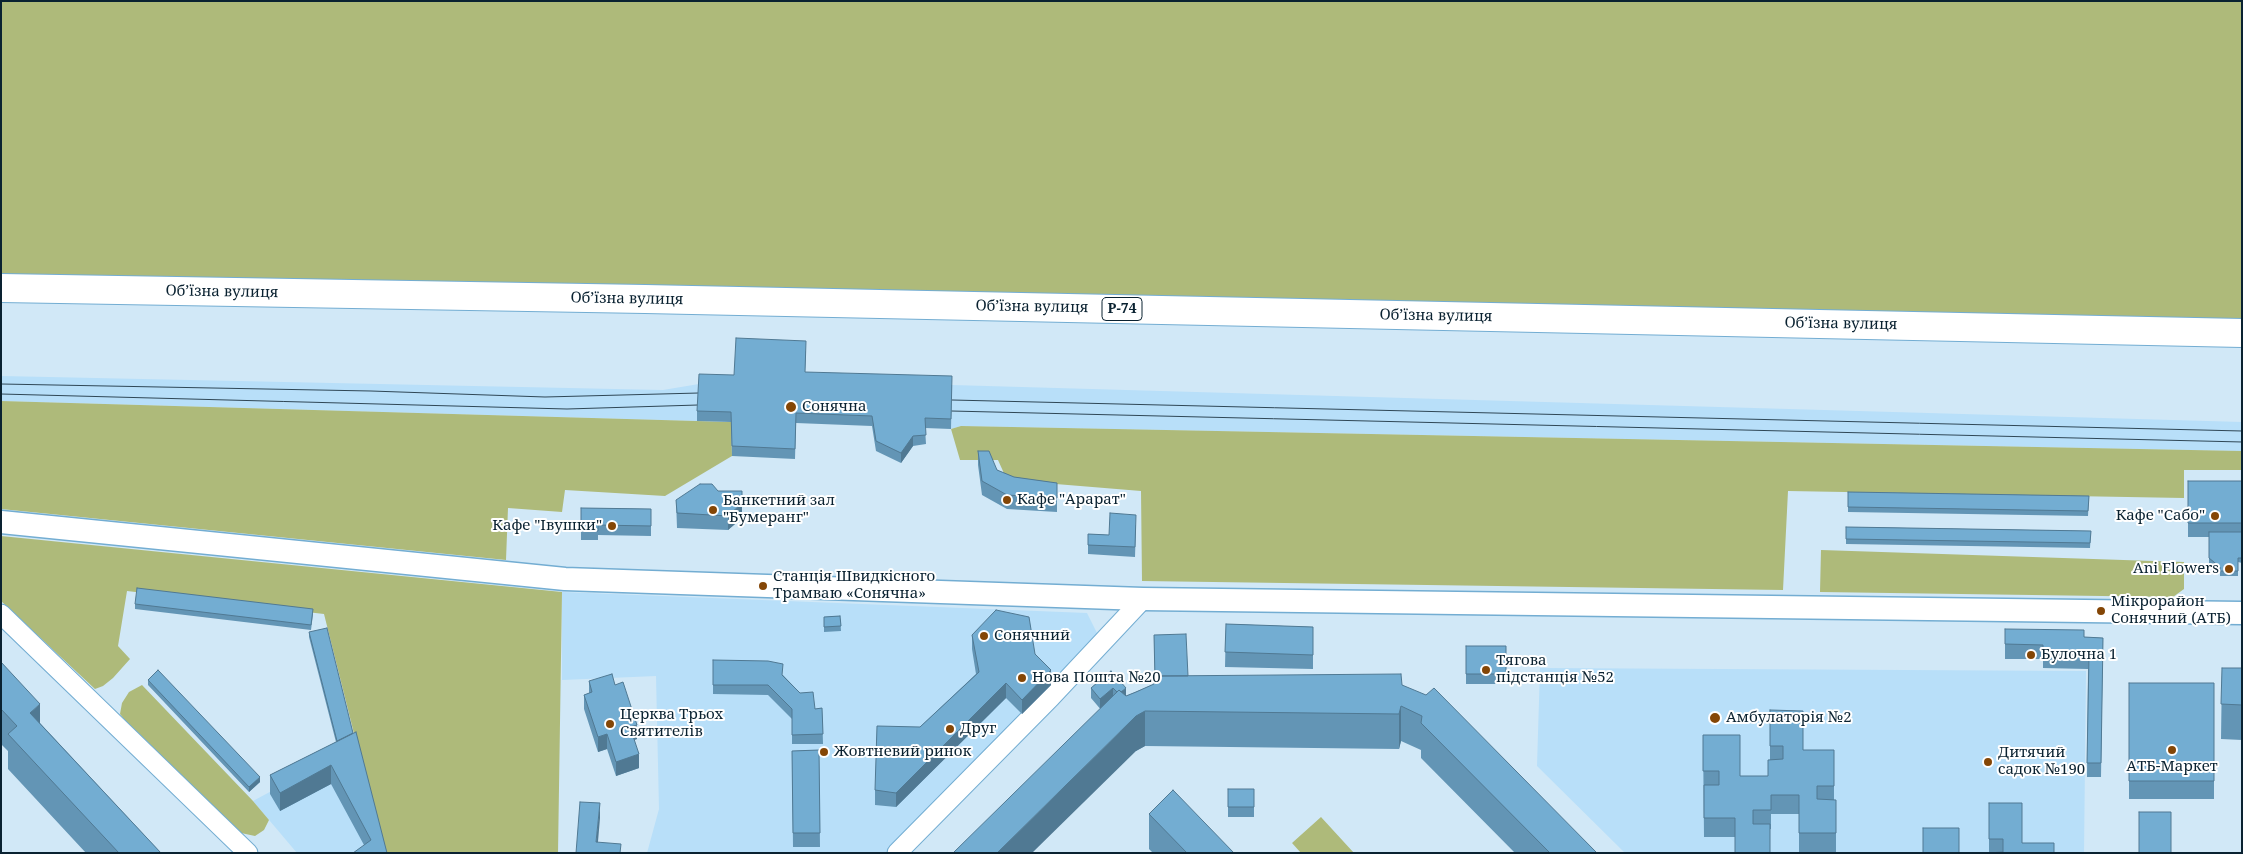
<!DOCTYPE html>
<html>
<head>
<meta charset="utf-8">
<style>
	body { margin:0 }
	#map { position:relative; width:2243px; height:854px; overflow:hidden; background:#d1e8f7; font-family:"Noto Serif",serif }
	canvas { display:block }
	.frame { position:absolute; inset:0; border:2px solid #0a2231; pointer-events:none }
</style>
</head>
<body>
<div id="map">
<canvas width="2243" height="854"></canvas>
<div class="frame"></div>
</div>
<script>
const c = document.querySelector('canvas').getContext('2d');
c.lineJoin = 'round';
function fillPath(path, color) {
  c.fillStyle = color;
  c.fill(path, 'evenodd');
}
function toPath(rows) {
  const path = new Path2D();
  for (const r of rows) {
    path.moveTo(r[0], r[1]);
    for (let i = 2; i < r.length; i += 2) path.lineTo(r[i], r[i + 1]);
  }
  return path;
}
function strokePath(path, color, width, dash) {
  c.strokeStyle = color;
  c.lineWidth = width;
  c.lineCap = dash ? 'butt' : 'round';
  c.setLineDash(dash || []);
  c.stroke(path);
}
function drawText(font, color, halo, rows, align = 'center') {
  c.font = font + ' "Noto Serif",serif';
  c.lineWidth = 4;
  c.setLineDash([]);
  c.textBaseline = 'middle';
  c.strokeStyle = halo;
  c.fillStyle = color;
  for (const [text, x, y, turn = 0] of rows) {
    c.save();
    c.translate(x, y);
    c.rotate((+turn || 0) * Math.PI / 180);
    c.textAlign = isNaN(turn) ? turn : align;
    if (halo) c.strokeText(text, 0, 0);
    c.fillText(text, 0, 0);
    c.restore();
  }
}
fillPath(toPath([
	[1,376,663,390,699,384,697,421,1,401],
	[952,385,2242,422,2242,451,961,426,951,429],
	[562,592,1087,613,1099,637,890,853,647,853,659,809,656,676,562,680],
	[1540,668,2086,671,2084,853,1625,853,1537,766],
	[357,745,384,853,297,853,253,801]
]), '#b8dff9');
fillPath(toPath([
	[1,1,2242,1,2242,333,1,288],
	[1,401,731,422,732,456,665,496,565,490,562,512,508,508,506,560,1,509],
	[961,426,2242,451,2242,470,2184,470,2184,498,1788,491,1783,590,1142,581,1141,491,1007,480,998,460,960,460,951,429],
	[1,536,562,592,558,853,384,853,324,614,127,591,118,646,130,659,113,678,103,686,95,689,1,601],
	[1821,550,2184,562,2184,589,2173,597,1820,592],
	[142,685,253,801,269,820,264,830,255,836,241,833,124,719,120,714,122,703,129,692],
	[1321,817,1354,853,1301,853,1292,843]
]), '#aeba7a');
const minor = toPath([
	[1,614,248,853],
	[897,853,1051,697,1143,599]
]);
const tertiary = toPath([
	[1,522,565,579,1143,599,2242,613]
]);
const primary = toPath([
	[1,288,645,299,2242,333]
]);
strokePath(minor, '#73add2', 21);
strokePath(tertiary, '#73add2', 25);
strokePath(primary, '#73add2', 30);
strokePath(minor, '#fff', 19);
strokePath(tertiary, '#fff', 22);
strokePath(primary, '#fff', 28);
strokePath(toPath([
	[1,384,371,391,545,397,699,393],
	[1,394,567,409,698,405],
	[952,400,2242,431],
	[951,411,2242,442]
]), '#2f4756', 1);
fillPath(toPath([
	[806,351,805,372,952,385,951,429,925,428,926,444,913,446,901,463,876,451,872,426,796,423,795,459,732,456,731,422,697,421,697,411,734,375],
	[978,451,997,470,1014,477,1057,483,1057,512,1007,509,982,495,978,465],
	[2188,481,2242,481,2242,563,2238,562,2238,576,2220,576,2220,572,2209,563,2209,537,2188,537],
	[718,491,742,518,728,530,677,528,676,500],
	[1848,492,2089,496,2088,516,1848,512],
	[581,508,651,509,651,536,598,535,598,540,581,540],
	[1136,525,1135,557,1088,554,1088,534,1109,535],
	[1846,527,2091,531,2090,548,1846,544],
	[135,604,313,614,311,630,135,609],
	[840,616,841,631,824,632,824,617],
	[1226,624,1313,627,1313,669,1225,667],
	[2005,629,2084,637,2103,638,2101,777,2087,777,2088,669,2043,668,2043,659,2005,659],
	[309,632,353,733,387,853,364,845,331,784,280,811,270,794,270,775,336,742,309,637],
	[972,635,1035,654,1051,685,1022,714,1006,698,896,807,875,805,875,790,920,727,976,674,972,649],
	[1154,635,1188,676,1402,685,1597,853,1515,853,1421,758,1421,750,1401,741,1399,749,1145,746,1136,751,1091,698,1091,688,1111,671,1126,696,1154,684,1155,680],
	[1466,646,1506,646,1506,684,1466,684],
	[713,660,783,675,815,709,822,708,823,744,792,744,792,719,768,695,713,694],
	[1,662,40,723,161,853,86,853,8,769,8,751,1,744],
	[2222,668,2242,668,2242,740,2221,739],
	[148,680,260,782,249,792,148,685],
	[589,681,615,685,637,739,634,740,639,768,616,776,607,749,598,752,584,709,584,695,589,693],
	[2129,683,2214,683,2214,799,2129,799],
	[1770,710,1803,750,1834,750,1834,800,1836,800,1836,852,1799,852,1799,814,1771,814,1771,829,1735,837,1704,837,1703,735,1740,776,1768,776,1770,760],
	[819,750,820,847,793,847,792,751],
	[1228,789,1254,789,1254,817,1228,817],
	[1989,803,2022,843,2054,853,1989,852],
	[1149,814,1234,853,1153,853,1149,849]
]), '#6395b5');
fillPath(toPath([
	[913,436,913,446,901,463,901,453],
	[742,503,742,518,728,530,728,516],
	[1051,670,1051,685,1022,714,1022,700],
	[1006,683,1006,698,896,807,896,793],
	[1113,688,1113,697,1100,709,1100,699],
	[1126,688,1126,697,1118,694],
	[40,704,40,739,30,713],
	[1401,706,1401,741,1399,749,1399,714],
	[1145,711,1145,746,1136,751,1032,853,997,853,1136,716],
	[637,725,637,739,630,741,630,727],
	[607,734,607,749,598,752,598,737],
	[639,754,639,768,616,776,616,762],
	[331,765,331,784,280,811,280,793],
	[260,777,260,782,249,792,249,787],
	[600,803,600,818,597,853,596,842]
]), '#507993');
const building = toPath([
	[736,338,806,341,805,372,952,376,951,419,925,418,926,435,913,436,901,453,876,441,872,416,796,413,795,449,732,446,731,412,697,411,699,374,734,375,736,338],
	[978,451,989,451,997,470,1014,477,1057,483,1057,498,1007,495,982,481,978,451],
	[2188,481,2242,481,2242,523,2188,523,2188,481],
	[700,484,712,484,718,491,742,491,742,503,728,516,677,513,676,500,700,484],
	[1848,492,2089,496,2088,511,1848,507,1848,492],
	[581,508,651,509,651,526,598,525,598,531,581,530,581,508],
	[1110,513,1136,515,1135,547,1088,545,1088,534,1109,535,1110,513],
	[1846,527,2091,531,2090,543,1846,539,1846,527],
	[2209,532,2242,532,2242,558,2238,558,2238,571,2220,571,2220,567,2209,558,2209,532],
	[137,588,313,609,311,625,135,604,137,588],
	[996,610,1029,617,1035,654,1051,670,1022,700,1006,683,896,793,875,790,877,726,920,727,979,672,972,635,996,610],
	[840,616,841,626,824,627,824,617,840,616],
	[1226,624,1313,627,1313,655,1225,652,1226,624],
	[327,628,353,733,337,741,309,632,327,628],
	[2005,629,2084,630,2084,637,2103,638,2101,763,2087,763,2089,655,2043,654,2043,645,2005,644,2005,629],
	[1186,634,1188,676,1156,676,1155,679,1154,635,1186,634],
	[1466,646,1506,646,1506,674,1466,674,1466,646],
	[713,660,768,661,783,664,782,675,800,693,813,692,815,709,822,708,823,734,792,735,792,709,768,685,713,685,713,660],
	[1,662,40,704,30,713,161,853,119,853,8,734,17,726,1,709,1,662],
	[2222,668,2242,668,2242,705,2221,704,2222,668],
	[158,670,260,777,249,787,148,680,158,670],
	[1111,671,1126,688,1121,692,1119,690,1117,692,1113,688,1100,699,1091,688,1111,671],
	[612,674,615,685,623,682,637,725,630,727,639,754,616,762,607,734,598,737,584,695,592,692,589,681,612,674],
	[1401,674,1402,685,1426,695,1434,688,1597,853,1550,853,1421,723,1422,716,1401,706,1399,714,1145,711,1136,716,997,853,953,853,1119,690,1126,696,1136,692,1154,684,1156,676,1401,674],
	[2129,683,2214,683,2214,781,2129,781,2129,683],
	[1770,710,1803,711,1803,750,1834,750,1834,786,1817,786,1817,799,1836,800,1836,833,1799,833,1799,795,1771,795,1771,810,1753,810,1753,824,1770,824,1770,853,1735,853,1735,818,1704,818,1704,785,1719,785,1719,771,1703,771,1703,735,1740,735,1740,776,1768,776,1768,760,1783,759,1783,746,1770,746,1770,710],
	[356,732,387,853,353,853,371,840,331,765,280,793,270,775,356,732],
	[819,750,820,833,793,833,792,751,819,750],
	[1228,789,1254,789,1254,807,1228,807,1228,789],
	[1173,790,1234,853,1187,853,1149,814,1173,790],
	[580,802,600,803,596,842,621,844,620,853,576,853,580,802],
	[1989,803,2022,803,2022,843,2054,843,2054,853,1988,853,2003,852,2003,839,1989,839,1989,803],
	[2139,812,2171,812,2171,853,2139,853,2139,812],
	[1923,828,1959,828,1959,853,1923,853,1923,828]
]);
fillPath(building, '#73add2');
strokePath(building, '#507993', 1);
for (const [x, y, r, color] of [
	[791,407,6,"#844606"],
	[1007,500,5,"#844606"],
	[713,510,5,"#844606"],
	[2215,516,5,"#844606"],
	[612,526,5,"#844606"],
	[2229,569,5,"#844606"],
	[763,586,5,"#844606"],
	[2101,611,5,"#844606"],
	[984,636,5,"#844606"],
	[2031,655,5,"#844606"],
	[1486,670,5,"#844606"],
	[1022,678,5,"#844606"],
	[1715,718,6,"#844606"],
	[610,724,5,"#844606"],
	[950,729,5,"#844606"],
	[2172,750,5,"#844606"],
	[824,752,5,"#844606"],
	[1988,762,5,"#844606"]
]) {
  const dot = new Path2D();
  dot.arc(x, y, r, 0, 2 * Math.PI);
  c.fillStyle = color;
  c.fill(dot);
  strokePath(dot, '#fff', 2);
}
for (const [x, y, w] of [
	[1122,309,40]
]) {
  const box = new Path2D();
  box.roundRect(x - w / 2, y - 11.5, w, 23, 4);
  c.fillStyle = '#fff';
  c.fill(box);
  strokePath(box, '#0a2231', 1);
}
drawText('bold 14px', '#0a2231', null, [
	["Р-74",1122,309]
]);
drawText('15px', '#0a2231', '#fff', [
	["Обʼїзна вулиця",222,292,1],
	["Обʼїзна вулиця",627,299,1],
	["Обʼїзна вулиця",1032,307,1],
	["Обʼїзна вулиця",1436,316,1],
	["Обʼїзна вулиця",1841,324,1]
]);
drawText('15px', '#0a2231', '#fff', [
	["Сонячна",802,407],
	["Кафе \"Арарат\"",1017,500],
	["Банкетний зал",723,501],
	["\"Бумеранг\"",723,518],
	["Кафе \"Сабо\"",2205,516,"right"],
	["Кафе \"Івушки\"",602,526,"right"],
	["Ani Flowers",2219,569,"right"],
	["Станцiя Швидкiсного",773,577],
	["Трамваю «Сонячна»",773,594],
	["Мікрорайон",2111,602],
	["Сонячний (АТБ)",2111,619],
	["Сонячний",994,636],
	["Булочна 1",2041,655],
	["Тягова",1496,661],
	["підстанція №52",1496,678],
	["Нова Пошта №20",1032,678],
	["Церква Трьох",620,715],
	["Святителів",620,732],
	["Амбулаторія №2",1726,718],
	["Друг",960,729],
	["Жовтневий ринок",834,752],
	["Дитячий",1998,753],
	["садок №190",1998,770],
	["АТБ-Маркет",2172,767,"center"]
], 'left');
</script>
</body>
</html>
